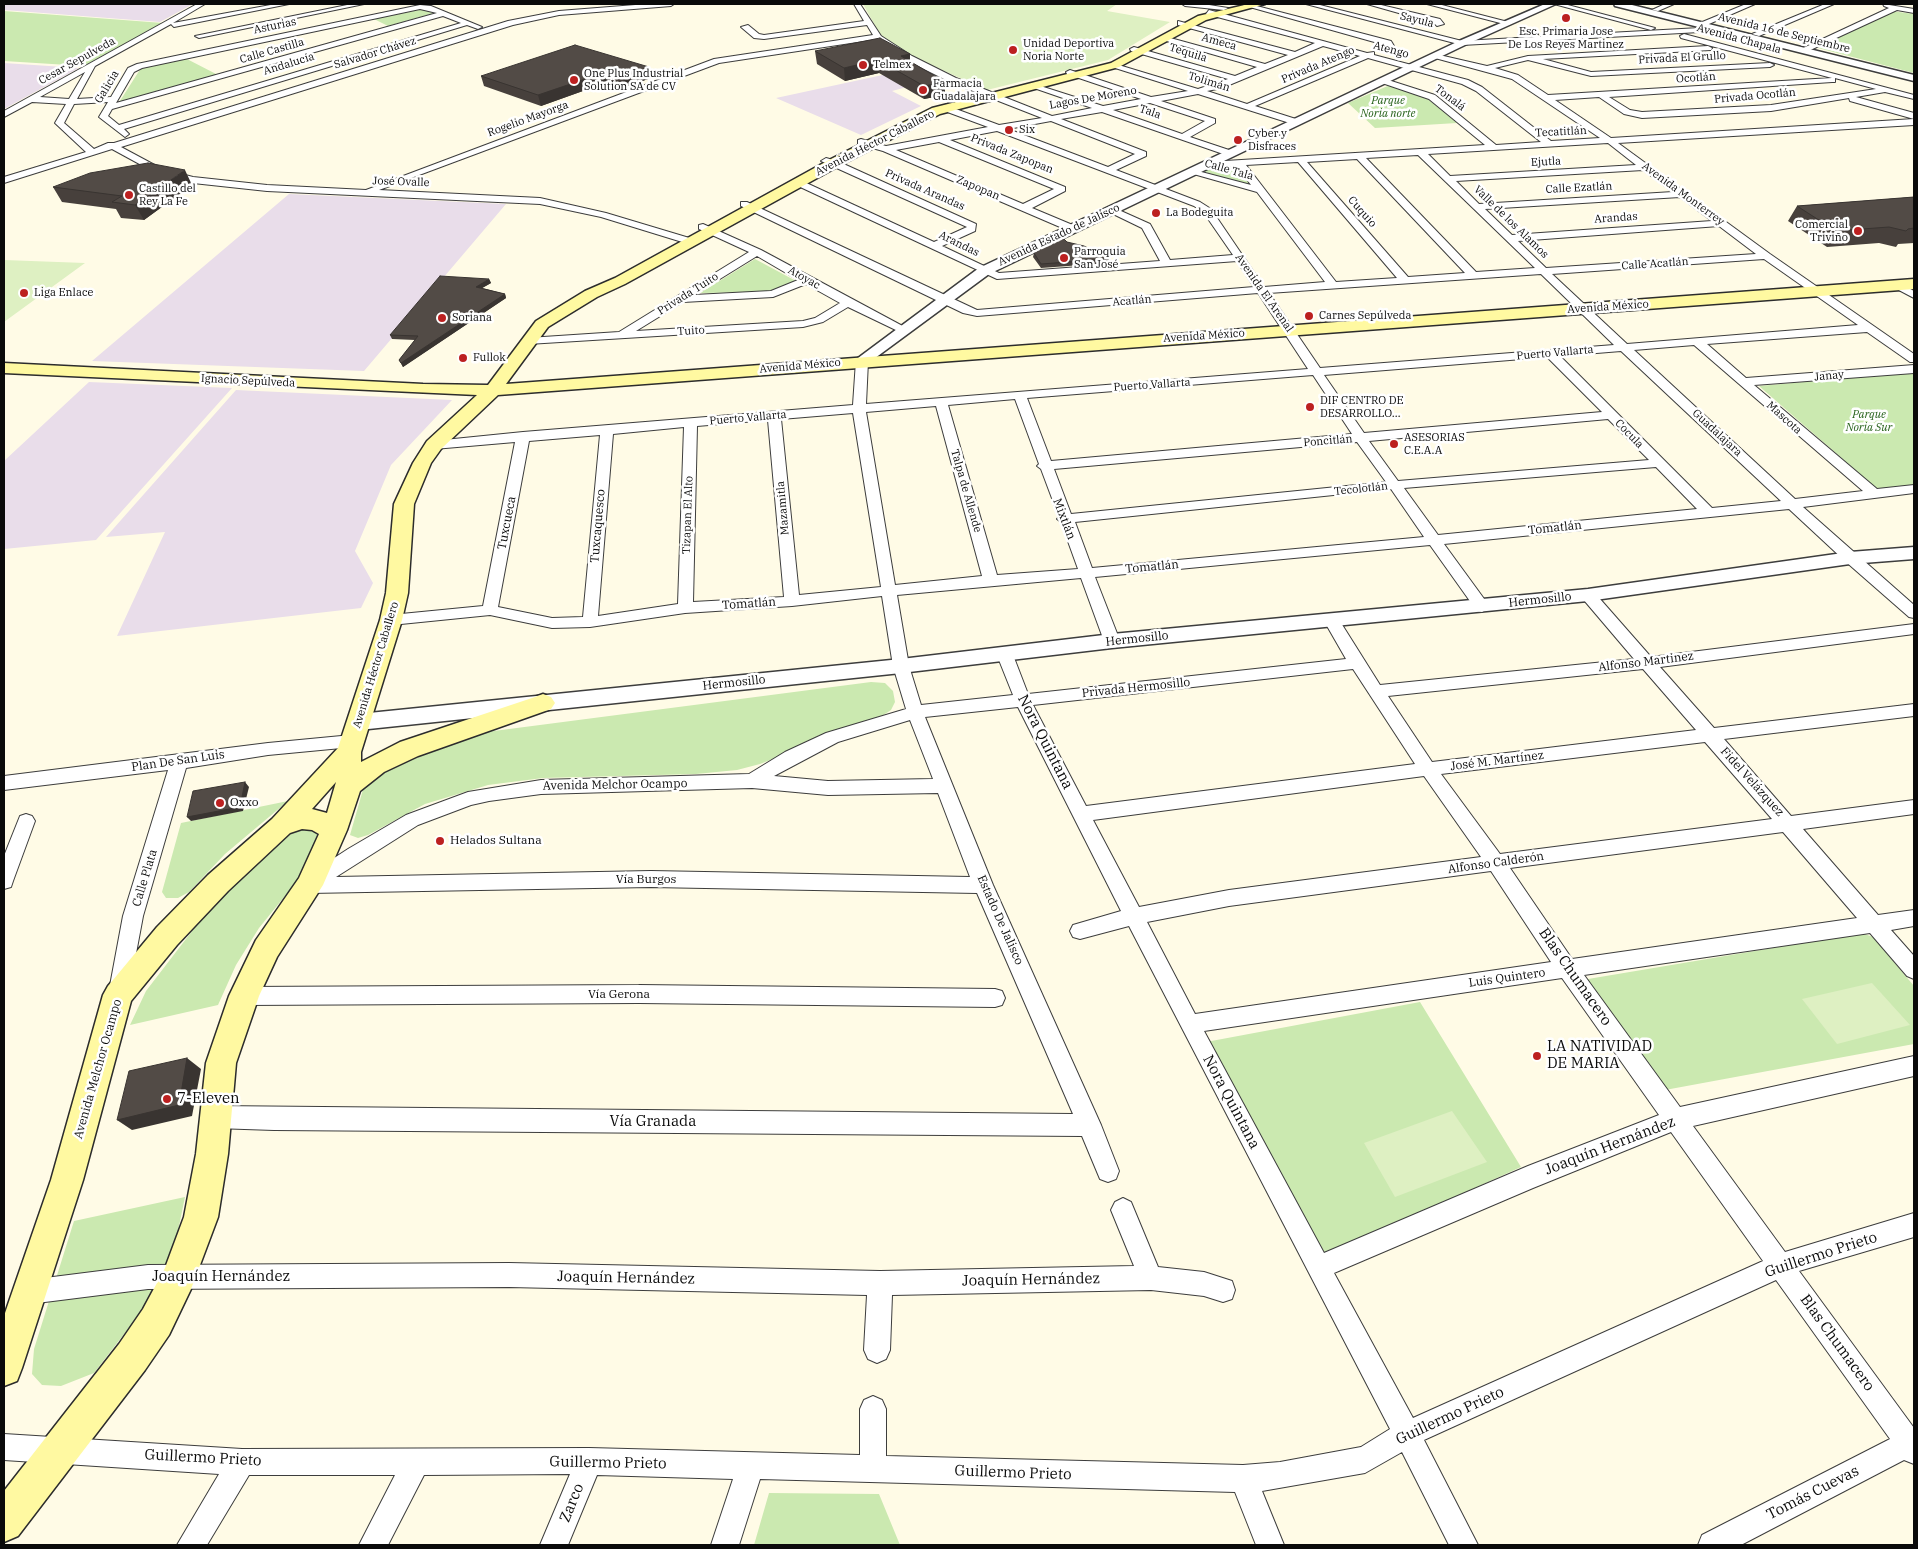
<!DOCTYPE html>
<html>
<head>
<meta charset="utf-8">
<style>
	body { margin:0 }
	#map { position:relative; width:1918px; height:1549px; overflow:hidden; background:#fffbe6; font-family:"IBM Plex Serif",serif }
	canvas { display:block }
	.frame { position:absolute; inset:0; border:5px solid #0a0a0a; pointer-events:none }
</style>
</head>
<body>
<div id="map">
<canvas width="1918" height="1549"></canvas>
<div class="frame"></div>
</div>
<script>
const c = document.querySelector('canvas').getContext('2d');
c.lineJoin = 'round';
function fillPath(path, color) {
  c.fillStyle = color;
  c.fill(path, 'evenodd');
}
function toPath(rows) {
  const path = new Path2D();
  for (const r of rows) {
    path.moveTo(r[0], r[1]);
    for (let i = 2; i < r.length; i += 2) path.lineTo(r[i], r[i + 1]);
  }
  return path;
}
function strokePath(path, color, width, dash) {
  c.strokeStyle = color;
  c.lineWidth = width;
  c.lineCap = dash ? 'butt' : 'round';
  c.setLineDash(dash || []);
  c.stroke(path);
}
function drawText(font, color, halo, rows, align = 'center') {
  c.font = font + ' "IBM Plex Serif",serif';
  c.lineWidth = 5;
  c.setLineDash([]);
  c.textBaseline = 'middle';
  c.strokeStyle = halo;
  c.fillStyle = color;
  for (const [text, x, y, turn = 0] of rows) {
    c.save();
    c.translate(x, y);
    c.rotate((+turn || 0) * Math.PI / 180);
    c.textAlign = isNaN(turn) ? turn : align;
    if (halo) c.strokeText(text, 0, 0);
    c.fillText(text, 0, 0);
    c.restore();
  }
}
fillPath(toPath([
	[4,4,193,4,160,22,4,10],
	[4,63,79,68,4,109],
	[915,68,922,83,892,91,921,106,861,135,776,98],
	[289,194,506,204,364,371,92,361],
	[89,382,232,388,96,540,4,549,4,461],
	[236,390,452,400,391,465,355,551,373,583,361,608,117,636,165,532,106,537]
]), '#e9ddea');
fillPath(toPath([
	[424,9,434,13,388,26,374,19],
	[4,11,163,23,84,66,4,61],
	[1891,11,1914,14,1914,73,1818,48],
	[185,58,218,75,118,104,141,68],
	[1390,85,1423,95,1457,123,1375,128,1348,103],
	[1215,166,1237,166,1252,186,1202,171],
	[755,259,796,281,773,292,700,293],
	[1914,372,1914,487,1877,489,1759,386],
	[871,682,885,683,893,691,895,702,891,710,882,716,760,764,737,770,696,774,543,778,488,785,425,804,368,835,358,838,350,835,364,786,372,777,429,752,486,732],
	[288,801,225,854,189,892,178,898,166,898,162,892,181,823],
	[303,825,319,832,302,875,259,928,236,965,218,1005,130,1025,146,991,209,909,244,873,293,830],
	[1862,933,1873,937,1914,986,1914,1044,1665,1090,1587,981,1588,979],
	[1420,1002,1521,1167,1325,1256,1206,1042],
	[185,1197,173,1255,158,1290,94,1373,61,1386,42,1385,32,1374,34,1349,74,1221],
	[769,1493,879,1494,900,1545,754,1545]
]), '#cbe9b0');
fillPath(toPath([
	[863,4,1117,4,1107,11,1170,22,1108,60,987,90,913,57,882,38],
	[4,260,85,263,4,322],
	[1872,983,1910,1025,1837,1044,1802,999],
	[1452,1111,1487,1162,1395,1197,1364,1143]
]), '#def0c2');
const minor = toPath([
	[197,4,205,4,173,23,276,4,289,4,174,27,171,24,95,66,77,99,111,97,128,68,137,64,420,5,431,6,482,27,478,29,467,25,124,129,129,134,125,137,99,117,108,102,74,104,64,123,94,149,108,143,114,143,508,21,559,11,648,4,674,4,671,6,559,15,513,25,121,147,162,169,193,177,267,185,366,190,714,59,873,35,867,25,764,39,754,38,741,27,748,25,759,34,764,35,864,21,854,4,860,4,881,36,912,56,956,78,1052,116,1092,108,1031,87,1031,83,1103,106,1141,99,1067,74,1066,72,1070,70,1151,97,1188,91,1112,67,1112,63,1198,89,1228,79,1131,51,1130,49,1134,47,1235,76,1257,67,1163,40,1163,36,1265,64,1288,55,1178,25,1178,21,1295,52,1315,43,1206,14,1209,10,1367,53,1374,52,1374,55,1468,80,1482,87,1551,141,1600,138,1512,79,1435,58,1435,54,1487,66,1528,56,1708,46,1712,48,1711,50,1543,59,1591,72,1770,63,1774,65,1770,67,1591,76,1528,60,1495,68,1518,75,1548,95,1832,78,1681,38,1680,36,1684,34,1914,95,1914,99,1885,92,1856,97,1914,113,1914,119,1850,101,1849,98,1771,111,1642,118,1624,114,1599,97,1555,100,1611,138,1914,119,1914,125,1618,143,1770,254,1914,354,1914,362,1910,362,1867,332,1707,344,1746,378,1914,365,1914,373,1754,385,1877,489,1914,485,1914,493,1803,507,1914,605,1914,618,1909,617,1845,561,1789,509,1444,544,1490,607,1482,612,1477,611,1430,545,1095,577,1120,641,1118,645,1112,646,1106,645,1104,641,1081,578,897,595,909,666,921,705,1013,695,997,655,999,651,1005,649,1011,651,1013,655,1028,694,1346,659,1323,619,1326,615,1331,614,1336,615,1380,685,1634,659,1583,599,1580,595,1583,591,1588,590,1593,591,1651,657,1914,624,1914,634,1660,667,1714,728,1914,704,1914,716,1724,739,1791,816,1914,800,1914,814,1803,829,1878,915,1914,910,1914,926,1891,930,1914,956,1914,979,1907,976,1870,933,1584,975,1680,1107,1914,1056,1914,1076,1693,1126,1785,1252,1914,1213,1914,1237,1799,1271,1914,1428,1914,1464,1904,1460,1741,1545,1698,1545,1702,1535,1890,1439,1776,1280,1424,1440,1478,1545,1449,1545,1402,1452,1365,1473,1262,1491,1284,1545,1256,1545,1235,1492,760,1479,739,1545,711,1545,733,1479,597,1475,568,1545,540,1545,570,1474,424,1475,388,1545,359,1545,395,1475,249,1475,207,1545,177,1545,219,1474,4,1460,4,1434,242,1449,589,1448,860,1455,860,1409,864,1400,873,1396,882,1400,886,1409,886,1456,1243,1465,1280,1462,1361,1447,1390,1429,1129,926,1080,939,1073,937,1070,931,1073,925,1121,911,1018,707,925,717,993,885,1101,1125,1119,1171,1116,1179,1108,1182,1100,1179,1082,1136,274,1130,215,1128,207,1125,204,1117,207,1109,215,1106,1073,1114,977,893,651,887,309,893,302,891,299,885,302,879,348,849,406,815,468,792,541,780,749,774,785,752,826,733,906,709,893,666,882,596,792,606,685,613,590,627,552,628,490,615,391,625,386,624,383,620,386,616,391,615,483,606,515,442,434,449,427,445,434,441,523,432,853,405,856,361,862,357,868,361,866,404,1308,369,1258,293,977,316,963,313,741,206,741,202,747,202,977,310,1254,287,1237,261,997,279,796,185,796,181,802,181,934,242,967,227,821,161,826,158,837,161,976,224,975,231,942,246,999,273,1160,261,1142,228,1109,212,1107,210,1112,207,1150,224,1170,260,1233,255,1204,213,1194,206,997,131,950,140,1065,187,1065,191,1032,208,1075,226,1075,230,1067,230,883,151,858,144,858,140,861,139,886,146,988,127,942,110,941,108,945,105,999,125,1042,118,950,82,906,60,877,39,719,63,379,190,540,198,606,213,696,240,696,244,692,245,601,217,540,204,267,191,193,183,156,173,112,149,4,183,4,177,86,152,55,123,66,104,32,102,4,117,4,111,197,4],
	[420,9,437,13,116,103,134,72,142,68,420,9],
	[443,16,461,23,119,125,108,116,112,109,443,16],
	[1323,46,1360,56,1247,104,1207,91,1222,88,1323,46],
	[1368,58,1462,84,1476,91,1541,142,1496,145,1435,95,1385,79,1382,79,1382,83,1429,99,1485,145,1209,162,1204,165,1209,168,1237,166,1251,185,1190,169,1190,173,1257,192,1325,282,1264,287,1211,209,1200,202,1116,170,1146,156,1146,152,1061,119,1102,112,1229,156,1234,153,1232,151,1190,137,1215,123,1215,119,1161,101,1198,94,1296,125,1299,124,1299,120,1255,106,1368,58],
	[85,72,69,99,40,97,85,72],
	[1835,78,1876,89,1771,105,1642,112,1630,110,1609,97,1832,82,1835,82,1835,78],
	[1150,103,1205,121,1182,134,1113,110,1150,103],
	[1051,121,1135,154,1108,167,1008,129,1051,121],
	[939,142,1054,189,1023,204,896,150,939,142],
	[1608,143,1636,165,1450,176,1428,154,1608,143],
	[1418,155,1474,209,1535,268,1476,272,1366,158,1418,155],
	[1357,159,1465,273,1408,277,1307,162,1357,159],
	[1298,162,1397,278,1336,282,1246,165,1298,162],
	[1643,170,1673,192,1479,204,1456,181,1643,170],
	[1680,197,1712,221,1512,235,1485,209,1680,197],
	[1719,226,1756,254,1546,268,1518,241,1719,226],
	[1764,259,1858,325,1627,344,1552,274,1764,259],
	[1541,274,1614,345,1320,368,1269,293,1541,274],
	[1694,345,1863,491,1795,499,1634,350,1694,345],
	[1621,351,1781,501,1712,508,1560,356,1621,351],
	[1547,357,1602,412,1364,433,1324,375,1547,357],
	[1313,375,1352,434,1051,461,1027,398,1313,375],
	[1015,399,1039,464,1037,466,1041,469,1059,517,1057,519,1061,522,1078,569,997,575,948,405,1015,399],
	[936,406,982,576,895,585,866,412,936,406],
	[853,413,881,587,799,595,781,419,853,413],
	[1608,419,1649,460,1398,481,1369,441,1608,419],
	[768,420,784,597,693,602,697,426,768,420],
	[684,427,678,604,598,616,613,434,684,427],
	[600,435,583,617,552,618,498,607,529,441,600,435],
	[1357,442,1386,482,1071,514,1054,469,1357,442],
	[1656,467,1697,509,1438,535,1404,488,1656,467],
	[1391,489,1424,537,1092,568,1075,522,1391,489],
	[1353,669,1415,764,1086,806,1033,705,1353,669],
	[1643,669,1696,730,1432,762,1388,696,1643,669],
	[910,720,933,779,828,781,774,776,838,742,910,720],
	[1705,742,1772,819,1500,854,1441,774,1705,742],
	[1424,776,1481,857,1229,890,1139,907,1093,820,1424,776],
	[752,788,828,795,938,793,970,877,651,871,336,877,418,825,471,805,489,801,541,794,752,788],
	[1783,832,1857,918,1572,959,1510,868,1783,832],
	[1491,871,1551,962,1195,1014,1147,922,1229,906,1491,871],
	[1562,978,1659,1115,1528,1166,1324,1253,1204,1031,1562,978],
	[1671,1132,1763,1261,1413,1418,1334,1273,1533,1188,1671,1132],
	[352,4,364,4,199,38,195,36,352,4],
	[1182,4,1203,4,1228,8,1224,10,1185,6,1182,4],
	[1239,4,1249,4,1391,41,1394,46,1387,48,1385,45,1239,4],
	[1306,4,1316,4,1462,41,1718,27,1722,29,1718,31,1462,45,1306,4],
	[1367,4,1377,4,1440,19,1444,24,1437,26,1434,23,1367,4],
	[1427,4,1438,4,1512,23,1508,25,1427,4],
	[1554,4,1564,4,1655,28,1651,30,1554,4],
	[1665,4,1674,4,1658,11,1652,10,1665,4],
	[1746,4,1755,4,1702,27,1695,25,1746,4],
	[1825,4,1834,4,1759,36,1752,34,1825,4],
	[1883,4,1914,9,1914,13,1897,10,1806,52,1799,50,1889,8,1884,6,1883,4],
	[703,224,761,250,910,330,904,333,900,332,848,307,823,322,803,327,528,344,522,341,528,338,619,332,749,252,699,229,699,225,703,224],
	[757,256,798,280,771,291,694,295,757,256],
	[806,284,840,303,815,318,803,321,636,331,683,302,773,297,806,284],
	[1899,283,1914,291,1914,298,1895,288,1894,286,1899,283],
	[352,735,358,737,361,741,358,745,352,747,268,755,186,768,143,916,129,991,126,997,119,1000,112,997,109,991,123,916,168,770,4,790,4,776,268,743,352,735],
	[26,814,32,816,35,821,13,881,11,887,4,889,4,856,20,816,26,814],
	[639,985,995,989,1002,991,1005,998,1002,1005,995,1007,639,1003,244,1005,237,1003,234,996,237,989,244,987,639,985],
	[1123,1198,1131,1202,1158,1267,1204,1272,1232,1281,1235,1290,1232,1299,1223,1302,1204,1296,1151,1290,892,1295,890,1350,886,1359,877,1363,868,1359,864,1350,867,1295,509,1287,148,1289,29,1304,20,1301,17,1292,20,1283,29,1280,148,1265,509,1263,880,1271,1134,1266,1111,1210,1115,1202,1123,1198]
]);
const tertiary = toPath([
	[1545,4,1556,4,1465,45,989,274,867,364,862,366,854,361,979,268,1459,41,1545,4],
	[1614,4,1628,4,1914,75,1914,81,1615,6,1614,4],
	[1914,547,1914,559,1850,564,1588,601,1112,648,901,673,359,730,351,728,348,722,351,716,359,714,901,659,1112,634,1588,589,1850,552,1914,547]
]);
const secondary = toPath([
	[1249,4,1265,4,1206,20,1119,67,940,114,839,166,625,284,597,297,548,327,506,384,1914,279,1914,289,498,395,441,449,431,463,414,504,408,593,402,620,361,752,361,762,400,742,535,697,543,694,551,697,555,703,551,709,418,756,384,772,360,791,347,830,323,885,277,957,259,996,236,1063,228,1154,218,1217,191,1289,169,1335,145,1370,18,1536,4,1542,4,1491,119,1344,143,1309,165,1268,184,1217,196,1154,206,1063,229,996,256,940,299,878,319,834,312,830,302,829,290,833,228,891,177,945,131,1001,83,1180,22,1368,17,1381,4,1386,4,1316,51,1180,103,995,108,986,157,927,208,875,272,819,338,748,380,620,386,593,394,504,413,463,427,441,477,395,4,373,4,363,423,384,488,385,536,321,585,291,615,278,829,160,932,108,1111,63,1198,16,1249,4],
	[336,782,327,813,312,809,336,782]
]);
strokePath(minor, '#3d3d3d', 2);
strokePath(tertiary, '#3d3d3d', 3);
strokePath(secondary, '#2c2c2c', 3);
fillPath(minor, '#fff');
fillPath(tertiary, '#fff');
fillPath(secondary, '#fff9a1');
fillPath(toPath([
	[815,51,910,54,910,61,945,95,924,99,879,73,845,81,817,64],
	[649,67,651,78,625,87,608,82,541,106,484,86,481,76],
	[192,185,144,220,121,218,116,209,62,202,53,187],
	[1914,197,1914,243,1898,244,1896,247,1879,243,1827,247,1788,221,1797,206],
	[1067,242,1109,259,1109,263,1041,268,1033,257,1034,253],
	[489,279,491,283,482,288,505,294,506,298,403,367,399,360,415,340,392,339,390,335]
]), '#47403c');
fillPath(toPath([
	[910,54,910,66,901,56],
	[878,60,879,73,845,81,844,68],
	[649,67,651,78,625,87,623,77],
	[606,72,608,82,541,106,538,95],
	[945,82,945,95,924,99,924,86],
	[185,170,192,185,144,220,135,205],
	[489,279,491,283,477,291,476,287],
	[505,294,506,298,403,367,401,363],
	[245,782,249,787,243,811,191,821,187,817],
	[187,1058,201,1069,192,1116,132,1130,117,1120]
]), '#393431');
const building = toPath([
	[880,38,910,54,901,56,945,82,924,86,878,60,844,68,815,51,880,38],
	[575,45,649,67,623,77,606,72,538,95,481,76,575,45],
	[148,163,185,170,135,205,112,202,122,196,53,187,90,173,148,163],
	[1914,197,1914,228,1908,229,1906,231,1889,227,1836,231,1797,206,1914,197],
	[1064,239,1067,242,1084,246,1109,259,1041,264,1034,253,1056,240,1064,239],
	[440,276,489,279,476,287,505,294,401,363,399,360,418,336,390,335,440,276],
	[245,782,240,807,187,817,193,791,245,782],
	[187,1058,179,1105,117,1120,129,1071,187,1058]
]);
fillPath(building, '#524b46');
strokePath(building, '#393431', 1);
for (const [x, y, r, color] of [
	[1566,18,5,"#bc2020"],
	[1013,50,5,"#bc2020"],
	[863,65,5,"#bc2020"],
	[574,80,5,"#bc2020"],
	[923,90,5,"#bc2020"],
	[1009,130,5,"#bc2020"],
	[1238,140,5,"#bc2020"],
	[129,195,5,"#bc2020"],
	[1156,213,5,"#bc2020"],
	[1858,231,5,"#bc2020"],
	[1064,258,5,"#bc2020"],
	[24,293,5,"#bc2020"],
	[1309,316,5,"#bc2020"],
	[442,318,5,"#bc2020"],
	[463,358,5,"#bc2020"],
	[1310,407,5,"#bc2020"],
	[1394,444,5,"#bc2020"],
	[220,803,5,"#bc2020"],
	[440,841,5,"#bc2020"],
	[1537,1056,5,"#bc2020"],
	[167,1099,5,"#bc2020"]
]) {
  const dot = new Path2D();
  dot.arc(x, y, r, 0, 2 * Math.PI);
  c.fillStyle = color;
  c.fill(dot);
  strokePath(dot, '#fff', 2);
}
drawText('11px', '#0a0a0a', '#fff', [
	["Sayula",1417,20,14],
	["Asturias",275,26,-12],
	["Avenida 16 de Septiembre",1784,33,14],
	["Avenida Chapala",1739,39,15],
	["Ameca",1219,42,16],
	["Atengo",1391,50,15],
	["Calle Castilla",272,51,-16],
	["Salvador Chávez",375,53,-17],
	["Tequila",1188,53,17],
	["Privada El Grullo",1682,58,-3],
	["Cesar Sepulveda",77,61,-29],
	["Andalucía",289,64,-17],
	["Privada Atengo",1318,65,-23],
	["Ocotlán",1696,78,-4],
	["Tolimán",1209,82,17],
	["Galicia",107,87,-59],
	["Privada Ocotlán",1755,96,-5],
	["Lagos De Moreno",1093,98,-10],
	["Tonalá",1450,98,37],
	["Tala",1150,112,19],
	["Rogelio Mayorga",528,119,-20],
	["Tecatitlán",1561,132,-3],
	["Avenida Héctor Caballero",875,143,-27],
	["Privada Zapopan",1012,154,22],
	["Ejutla",1546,162,-3],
	["Calle Tala",1229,170,16],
	["José Ovalle",401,182,2],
	["Zapopan",978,188,23],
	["Calle Ezatlán",1579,188,-3],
	["Privada Arandas",925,190,24],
	["Avenida Monterrey",1683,194,36],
	["Cuquio",1362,212,49],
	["Arandas",1616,218,-4],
	["Valle de los Alamos",1511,222,44],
	["Avenida Estado de Jalisco",1059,235,-25],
	["Arandas",959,244,26],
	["Calle Acatlán",1655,264,-4],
	["Atoyac",804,278,29],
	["Avenida El Arenal",1264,293,55],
	["Privada Tuito",688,294,-32],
	["Acatlán",1132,301,-5],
	["Avenida México",1608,307,-4],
	["Tuito",691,331,-4],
	["Avenida México",1204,336,-4],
	["Puerto Vallarta",1555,353,-5],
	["Avenida México",800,366,-5],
	["Janay",1829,376,-5],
	["Ignacio Sepúlveda",248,381,3],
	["Puerto Vallarta",1152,385,-4],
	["Puerto Vallarta",748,418,-5],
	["Mascota",1784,418,42],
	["Guadalajara",1717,433,43],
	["Cocula",1629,434,46],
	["Poncitlán",1328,441,-5],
	["Tecolotlán",1361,489,-6],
	["Talpa de Allende",966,491,74],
	["Mazamitla",783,508,-95],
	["Tizapan El Alto",688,515,-88],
	["Avenida Héctor Caballero",376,665,-73]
]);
drawText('11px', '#0a0a0a', '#fff', [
	["Esc. Primaria Jose",1566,32,"center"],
	["De Los Reyes Martinez",1566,45,"center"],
	["Unidad Deportiva",1023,44],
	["Noria Norte",1023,57],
	["Telmex",873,65],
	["One Plus Industrial",584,74],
	["Solution SA de CV",584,87],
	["Farmacia",933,84],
	["Guadalajara",933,97],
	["Six",1019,130],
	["Cyber y",1248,134],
	["Disfraces",1248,147],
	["Castillo del",139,189],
	["Rey La Fe",139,202],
	["La Bodeguita",1166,213],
	["Comercial",1848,225,"right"],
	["Triviño",1848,238,"right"],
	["Parroquia",1074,252],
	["San José",1074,265],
	["Liga Enlace",34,293],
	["Carnes Sepúlveda",1319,316],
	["Soriana",452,318],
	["Fullok",473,358],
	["DIF CENTRO DE",1320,401],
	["DESARROLLO…",1320,414],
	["ASESORIAS",1404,438],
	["C.E.A.A",1404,451]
], 'left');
drawText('italic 11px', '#26611a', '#fff', [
	["Parque",1388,101],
	["Noria norte",1388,114],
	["Parque",1869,415],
	["Noria Sur",1869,428]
]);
drawText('12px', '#0a0a0a', '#fff', [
	["Mixtlán",1064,519,69],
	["Tuxcueca",507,523,-79],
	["Tuxcaquesco",598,526,-85],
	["Tomatlán",1555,528,-6],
	["Tomatlán",1152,567,-5],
	["Hermosillo",1540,600,-6],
	["Tomatlán",749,604,-4],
	["Hermosillo",1137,639,-6],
	["Alfonso Martinez",1646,662,-7],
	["Hermosillo",734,683,-6],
	["Privada Hermosillo",1136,688,-6],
	["Plan De San Luis",178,761,-8],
	["José M. Martínez",1497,761,-7],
	["Fidel Velázquez",1752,782,48],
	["Avenida Melchor Ocampo",615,785,-1],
	["Alfonso Calderón",1496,863,-8],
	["Calle Plata",145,878,-73],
	["Vía Burgos",646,880],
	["Estado De Jalisco",1000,920,66],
	["Luis Quintero",1507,978,-8],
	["Vía Gerona",619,995],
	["Avenida Melchor Ocampo",98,1069,-74]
]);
drawText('12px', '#0a0a0a', '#fff', [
	["Oxxo",230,803],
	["Helados Sultana",450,841]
], 'left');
drawText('15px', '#0a0a0a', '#fff', [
	["Nora Quintana",1045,742,63],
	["Blas Chumacero",1575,977,55],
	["Nora Quintana",1231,1102,62],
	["Vía Granada",653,1122],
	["Joaquín Hernández",1610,1146,-21],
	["Guillermo Prieto",1821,1255,-18],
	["Joaquín Hernández",221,1277],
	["Joaquín Hernández",626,1278,1],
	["Joaquín Hernández",1031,1280,-1],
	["Blas Chumacero",1837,1343,54],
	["Guillermo Prieto",1450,1416,-25],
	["Guillermo Prieto",203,1458,3],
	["Guillermo Prieto",608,1463,1],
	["Guillermo Prieto",1013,1473,2],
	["Tomás Cuevas",1813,1493,-27],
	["Zarco",572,1503,-68]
]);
drawText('15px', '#0a0a0a', '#fff', [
	["LA NATIVIDAD",1547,1047],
	["DE MARIA",1547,1064],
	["7-Eleven",177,1099]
], 'left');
</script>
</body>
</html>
